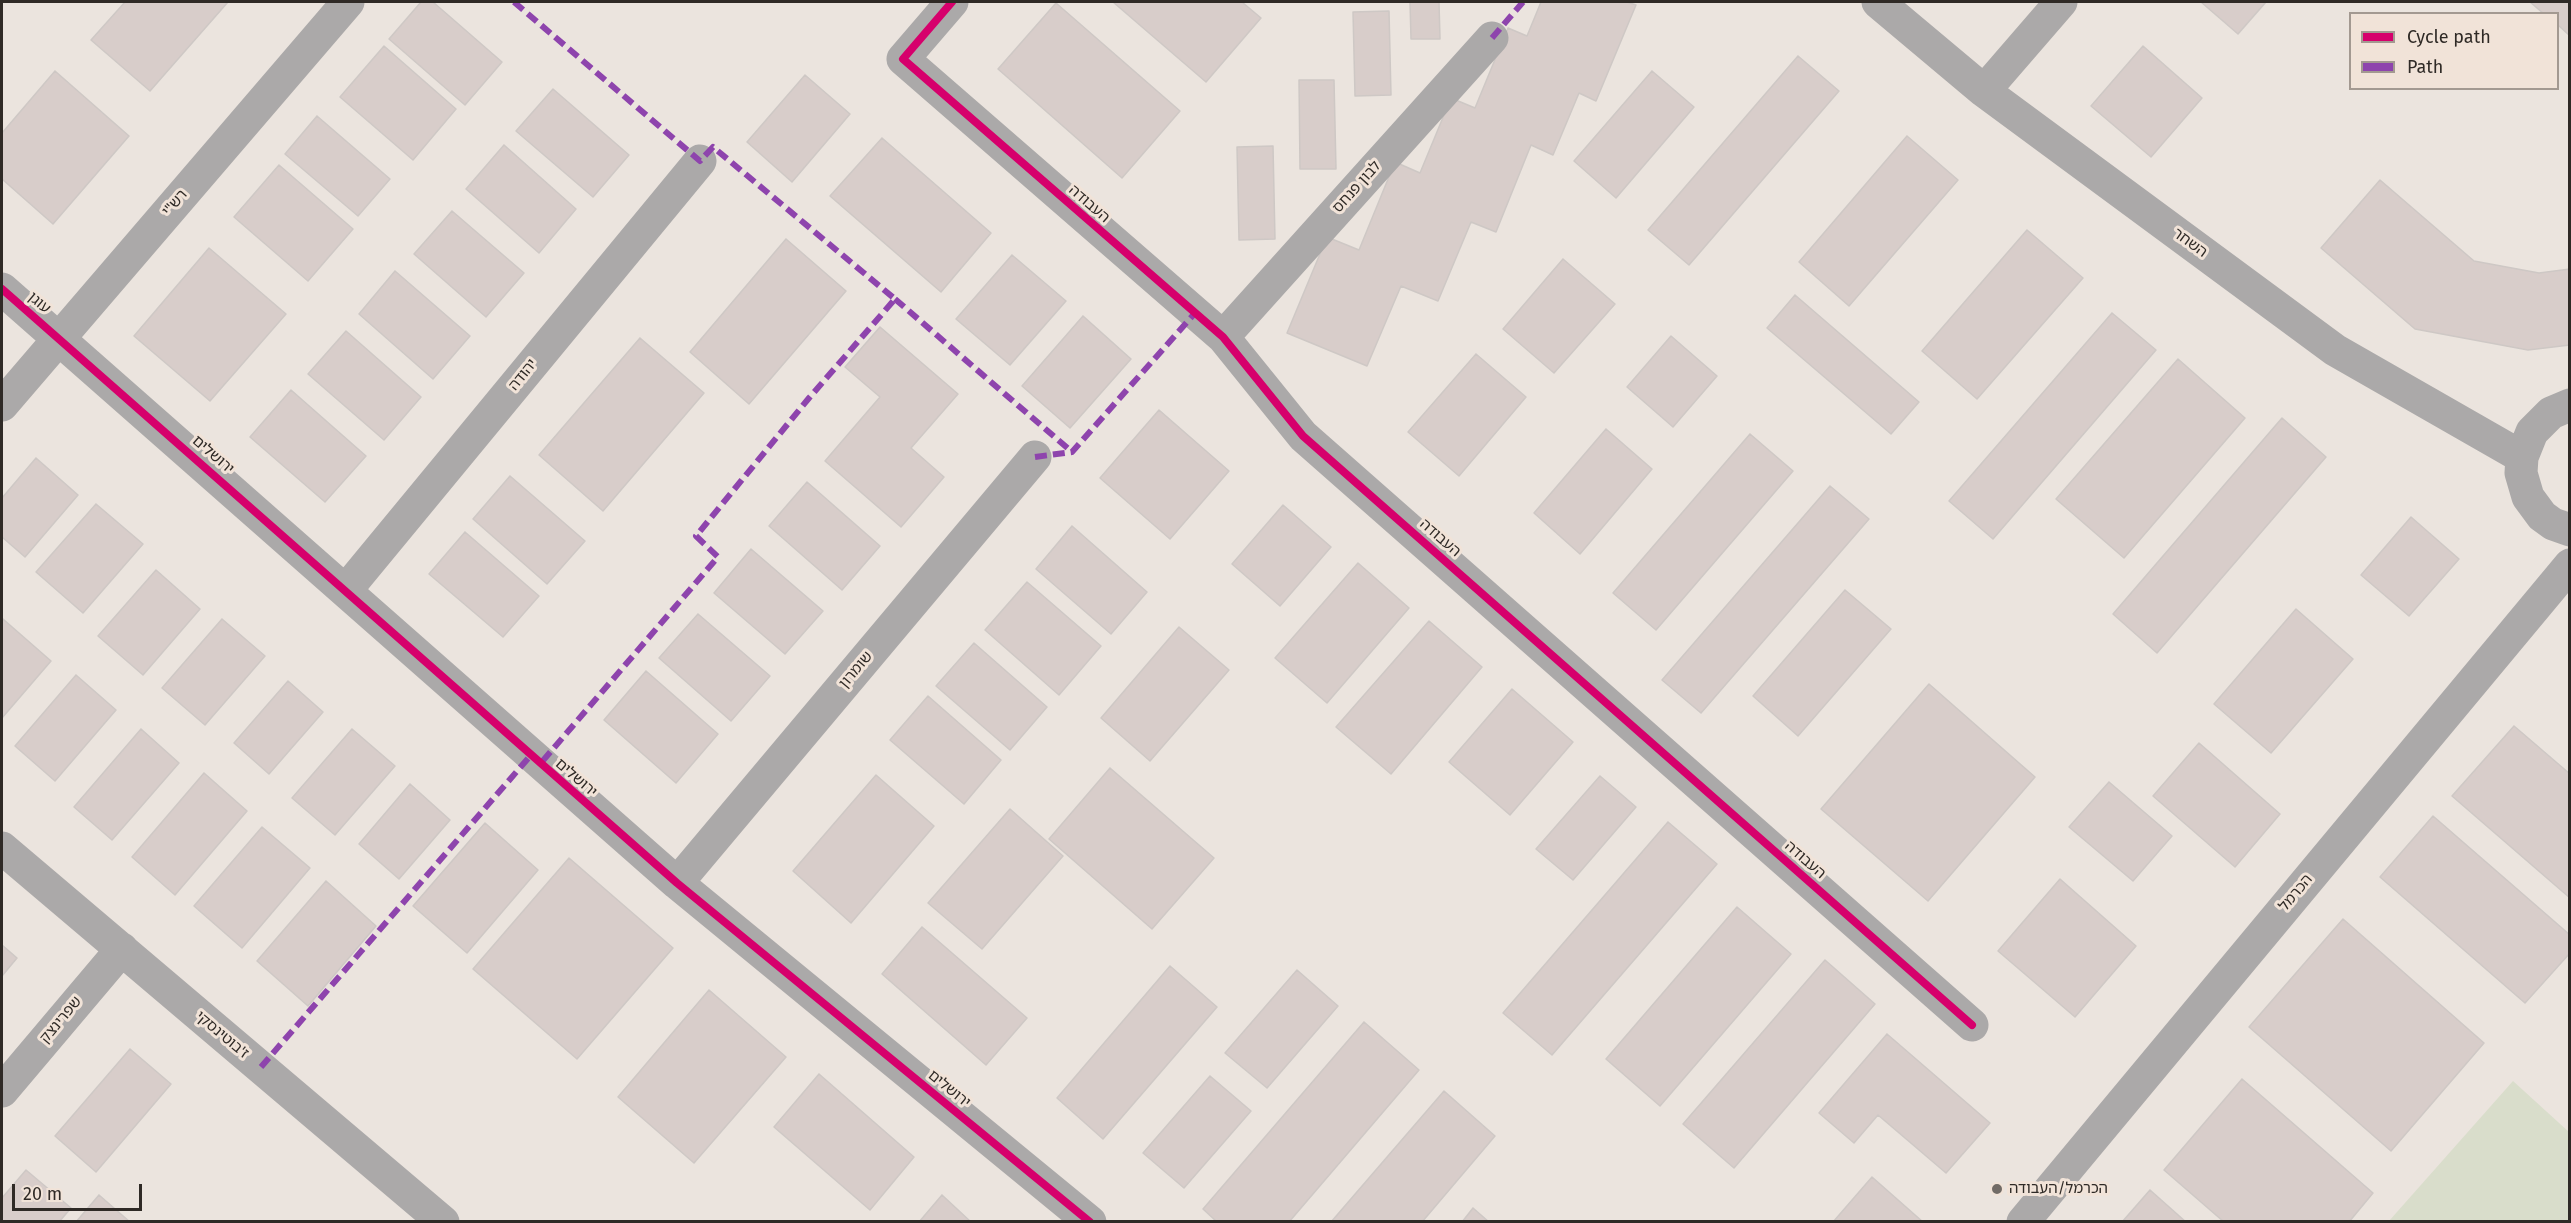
<!DOCTYPE html>
<html>
<head>
<meta charset="utf-8">
<style>
	body { margin:0 }
	#map { position:relative; width:2571px; height:1223px; overflow:hidden; background:#ebe4de; font-family:"Fira Sans",sans-serif }
	canvas { display:block }
	.frame { position:absolute; inset:0; border:3px solid #2f2a26; pointer-events:none }
	.legend { position:absolute; left:2349px; top:12px; width:210px; height:78px; box-sizing:border-box; background:#f1e3d8; border:2px solid #a39991; margin:0; padding:8px 10px; list-style:none; font-size:18px; color:#2f2a26 }
	.legend li { display:flex; align-items:center; gap:12px; height:30px }
	.legend b { width:30px; border:2px solid #a39991 }
	.scale { position:absolute; left:12px; top:1184px; width:130px; height:27px; box-sizing:border-box; border:3px solid #2f2a26; border-top:0; padding-left:8px; font-size:18px; line-height:21px; white-space:nowrap; color:#2f2a26; -webkit-text-stroke:4px #f1e3d8; paint-order:stroke }
</style>
</head>
<body>
<div id="map">
<canvas width="2571" height="1223"></canvas>
<div class="frame"></div>
<ul class="legend">
<li><b style="height:8px;background:#d6006c"></b>Cycle path</li>
<li><b style="height:8px;background:#8e44ad"></b>Path</li>
</ul>
<div class="scale">20 m</div>
</div>
<script>
const c = document.querySelector('canvas').getContext('2d');
c.lineJoin = 'round';
function fillPath(path, color) {
  c.fillStyle = color;
  c.fill(path, 'evenodd');
}
function toPath(rows) {
  const path = new Path2D();
  for (const r of rows) {
    path.moveTo(r[0], r[1]);
    for (let i = 2; i < r.length; i += 2) path.lineTo(r[i], r[i + 1]);
  }
  return path;
}
function strokePath(path, color, width, dash) {
  c.strokeStyle = color;
  c.lineWidth = width;
  c.lineCap = dash ? 'butt' : 'round';
  c.setLineDash(dash || []);
  c.stroke(path);
}
function drawText(font, color, halo, rows, align = 'center') {
  c.font = font + ' "Fira Sans","Noto Sans Hebrew",sans-serif';
  c.lineWidth = 6;
  c.setLineDash([]);
  c.textBaseline = 'middle';
  c.strokeStyle = halo;
  c.fillStyle = color;
  for (const [text, x, y, turn = 0] of rows) {
    c.save();
    c.translate(x, y);
    c.rotate((+turn || 0) * Math.PI / 180);
    c.textAlign = isNaN(turn) ? turn : align;
    if (halo) c.strokeText(text, 0, 0);
    c.fillText(text, 0, 0);
    c.restore();
  }
}
fillPath(toPath([
	[2513,1081,2569,1132,2569,1221,2389,1221]
]), '#d9ddcb');
const building = toPath([
	[125,2,228,2,150,91,91,40,125,2],
	[421,2,433,2,502,62,465,105,389,39,421,2],
	[1113,2,1242,2,1261,18,1206,82,1113,2],
	[1410,2,1439,2,1440,39,1411,39,1410,2],
	[1541,2,1627,2,1636,5,1596,101,1579,93,1553,155,1531,145,1496,232,1471,222,1438,301,1401,286,1367,366,1287,333,1327,237,1359,250,1395,162,1420,173,1451,98,1475,108,1508,28,1527,36,1541,2],
	[2201,2,2266,2,2238,34,2201,2],
	[2530,2,2570,2,2570,36,2558,25,2558,14,2544,14,2530,2],
	[1056,3,1180,111,1122,178,998,69,1056,3],
	[1389,11,1391,95,1355,96,1353,12,1389,11],
	[384,46,456,109,413,160,340,97,384,46],
	[2143,46,2202,98,2151,157,2091,106,2143,46],
	[1798,56,1839,91,1689,265,1648,230,1798,56],
	[55,71,129,136,53,224,2,179,2,133,55,71],
	[1652,71,1694,107,1616,198,1574,161,1652,71],
	[805,75,850,114,792,182,747,142,805,75],
	[1299,80,1334,80,1336,169,1300,169,1299,80],
	[553,89,629,155,593,197,516,131,553,89],
	[317,116,390,179,358,216,285,154,317,116],
	[1907,136,1958,180,1849,306,1799,262,1907,136],
	[882,138,991,233,941,292,830,196,882,138],
	[504,145,576,209,539,253,466,189,504,145],
	[1273,146,1275,239,1239,240,1237,147,1273,146],
	[279,165,353,229,308,281,234,217,279,165],
	[2380,180,2474,261,2539,273,2570,269,2570,345,2528,350,2415,329,2321,248,2380,180],
	[452,211,524,273,486,317,414,254,452,211],
	[2027,230,2083,278,1977,399,1922,351,2027,230],
	[786,239,846,291,749,404,690,352,786,239],
	[209,248,286,314,210,401,134,336,209,248],
	[1012,255,1066,301,1010,365,956,319,1012,255],
	[1563,259,1615,304,1554,373,1503,329,1563,259],
	[395,271,470,336,433,379,359,314,395,271],
	[1795,295,1919,402,1891,434,1767,328,1795,295],
	[2112,313,2156,350,1993,539,1949,501,2112,313],
	[1083,316,1131,359,1070,428,1022,386,1083,316],
	[880,327,958,394,911,448,944,477,901,527,825,461,880,397,845,367,880,327],
	[346,331,421,397,384,440,308,374,346,331],
	[1671,336,1717,376,1673,427,1627,387,1671,336],
	[640,338,704,393,603,511,539,455,640,338],
	[1476,354,1526,397,1459,476,1408,432,1476,354],
	[2178,359,2245,418,2124,558,2056,499,2178,359],
	[291,390,366,456,325,502,250,437,291,390],
	[1159,410,1229,471,1170,539,1100,478,1159,410],
	[2282,418,2326,457,2157,653,2113,614,2282,418],
	[1606,429,1652,469,1580,554,1534,513,1606,429],
	[1750,434,1793,471,1656,630,1613,593,1750,434],
	[36,458,78,495,25,557,2,537,2,498,36,458],
	[510,476,585,541,547,584,473,519,510,476],
	[807,482,880,546,842,590,769,526,807,482],
	[1830,486,1869,519,1701,713,1662,680,1830,486],
	[96,504,143,544,83,613,36,572,96,504],
	[1283,505,1331,547,1280,606,1232,564,1283,505],
	[2411,517,2459,559,2409,616,2361,575,2411,517],
	[1072,526,1147,592,1111,634,1036,569,1072,526],
	[465,532,539,596,503,637,429,574,465,532],
	[751,549,823,611,785,654,714,593,751,549],
	[1358,563,1409,608,1327,703,1275,658,1358,563],
	[156,570,200,609,143,675,98,636,156,570],
	[1027,582,1101,646,1059,695,985,630,1027,582],
	[1845,590,1891,629,1798,736,1753,696,1845,590],
	[2296,609,2353,659,2271,753,2214,704,2296,609],
	[698,614,770,676,731,721,659,658,698,614],
	[3,619,51,661,2,718,2,621,3,619],
	[222,619,265,656,205,725,162,688,222,619],
	[1429,621,1482,667,1391,774,1336,727,1429,621],
	[1179,627,1229,670,1150,761,1101,718,1179,627],
	[974,643,1047,707,1010,750,936,686,974,643],
	[646,671,718,734,676,783,604,720,646,671],
	[76,675,116,710,55,781,15,746,76,675],
	[288,681,323,712,269,774,234,743,288,681],
	[1929,684,2035,777,1928,901,1821,809,1929,684],
	[1512,689,1573,742,1510,815,1449,762,1512,689],
	[928,696,1001,760,964,804,890,740,928,696],
	[2514,726,2570,774,2570,898,2452,796,2514,726],
	[141,729,179,763,112,840,74,807,141,729],
	[352,729,395,766,335,835,292,798,352,729],
	[2199,743,2280,814,2235,867,2153,796,2199,743],
	[1110,768,1214,858,1152,929,1049,839,1110,768],
	[204,773,247,811,175,895,132,857,204,773],
	[876,775,934,826,851,923,793,871,876,775],
	[1600,776,1636,807,1573,880,1536,849,1600,776],
	[2109,782,2172,836,2133,881,2069,827,2109,782],
	[410,784,450,820,399,879,359,844,410,784],
	[1010,809,1063,856,982,949,928,903,1010,809],
	[2433,816,2570,935,2570,953,2525,1003,2380,877,2433,816],
	[1668,822,1717,864,1552,1055,1503,1013,1668,822],
	[485,823,538,870,467,953,413,906,485,823],
	[262,827,310,868,242,948,194,906,262,827],
	[569,858,673,948,577,1059,473,969,569,858],
	[2060,879,2136,946,2075,1017,1998,951,2060,879],
	[326,881,376,926,308,1006,257,961,326,881],
	[1737,907,1791,954,1660,1106,1606,1059,1737,907],
	[2343,919,2484,1043,2391,1151,2249,1027,2343,919],
	[922,927,1027,1018,986,1065,882,974,922,927],
	[2,945,17,958,2,976,2,945],
	[1825,960,1875,1004,1734,1168,1683,1124,1825,960],
	[1170,966,1217,1007,1103,1139,1057,1098,1170,966],
	[1297,970,1338,1006,1267,1088,1225,1053,1297,970],
	[709,990,786,1057,694,1163,618,1097,709,990],
	[1364,1022,1419,1070,1289,1222,1217,1222,1203,1209,1364,1022],
	[1887,1034,1990,1123,1946,1173,1878,1115,1854,1143,1819,1113,1887,1034],
	[130,1049,171,1084,96,1172,55,1136,130,1049],
	[819,1074,914,1157,870,1210,774,1127,819,1074],
	[1210,1076,1251,1111,1184,1188,1143,1153,1210,1076],
	[2242,1079,2373,1193,2349,1222,2224,1222,2164,1170,2242,1079],
	[1444,1091,1495,1136,1422,1222,1331,1222,1444,1091],
	[26,1170,71,1208,59,1222,2,1222,2,1198,26,1170],
	[1872,1177,1923,1222,1833,1222,1872,1177],
	[2150,1190,2186,1222,2122,1222,2150,1190],
	[99,1195,130,1222,76,1222,99,1195],
	[942,1195,971,1222,919,1222,942,1195],
	[1473,1208,1489,1222,1462,1222,1473,1208]
]);
fillPath(building, '#d8cdca');
strokePath(building, '#cec8c5', 1.5);
strokePath(toPath([
	[952,2,903,59,1223,337,1303,436,1972,1025],
	[1878,2,1984,91,2335,350,2522,457],
	[1984,91,2061,2],
	[2,289,677,883,1090,1222],
	[1223,337,1492,38],
	[2,405,348,2],
	[2570,405,2551,413,2532,432,2522,457,2521,473,2528,497,2542,516,2553,524,2570,530],
	[346,590,700,161],
	[2,848,443,1222],
	[677,883,1035,457],
	[2,1091,122,949],
	[2023,1222,2570,565]
]), '#aba9a9', 33);
strokePath(toPath([
	[514,2,700,161,713,147,895,299,809,398,696,536,718,557,540,764],
	[1492,38,1523,2],
	[895,299,1072,452],
	[1035,457,1072,452,1195,313],
	[261,1067,531,755]
]), '#8e44ad', 6, [12, 6]);
strokePath(toPath([
	[952,2,903,59,1223,337,1303,436,1972,1025],
	[2,289,677,883,1090,1222]
]), '#d6006c', 8);
for (const [x, y, r, color] of [
	[1997,1189,6,"#716b66"]
]) {
  const dot = new Path2D();
  dot.arc(x, y, r, 0, 2 * Math.PI);
  c.fillStyle = color;
  c.fill(dot);
  strokePath(dot, '#f1e3d8', 2);
}
drawText('15px', '#2f2a26', '#f1e3d8', [
	["לבון פנחס",1357,187,-48],
	["רש\"י",175,203,-49],
	["העבודה",1089,204,41],
	["השחר",2190,243,36],
	["עוגן",39,303,40],
	["יהודה",523,375,-51],
	["ירושלים",213,455,41],
	["העבודה",1440,538,41],
	["שומרון",856,670,-50],
	["ירושלים",576,778,41],
	["העבודה",1805,860,41],
	["הכרמל",2296,893,-50],
	["שפרינצק",61,1020,-50],
	["ז'בוטינסקי",222,1035,40],
	["ירושלים",949,1089,39]
]);
drawText('15px', '#2f2a26', '#f1e3d8', [
	["הכרמל/העבודה",2009,1189]
], 'left');
</script>
</body>
</html>
